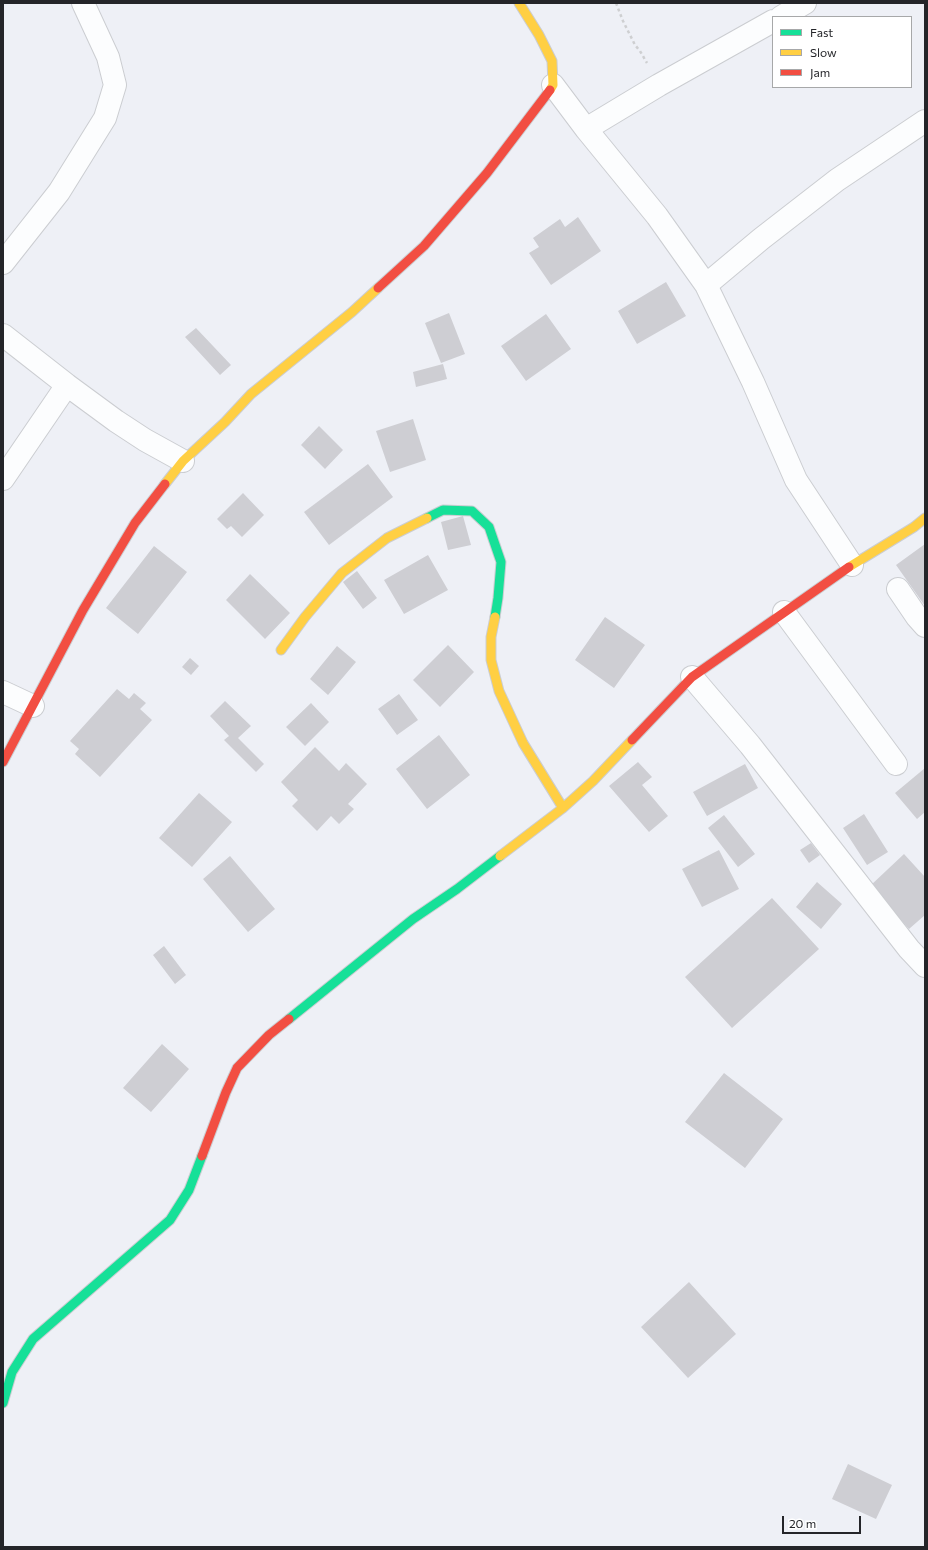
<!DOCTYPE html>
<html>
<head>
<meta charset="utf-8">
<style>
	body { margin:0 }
	#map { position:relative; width:928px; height:1550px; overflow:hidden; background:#eef0f6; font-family:Commissioner,sans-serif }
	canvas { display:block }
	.frame { position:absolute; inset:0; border:4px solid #242529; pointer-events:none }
	.legend { position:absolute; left:772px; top:16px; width:140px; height:72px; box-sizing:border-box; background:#fff; border:1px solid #a7a8a9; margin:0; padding:5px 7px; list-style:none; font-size:12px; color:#242529 }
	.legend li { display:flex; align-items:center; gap:8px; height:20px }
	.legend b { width:20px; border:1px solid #a7a8a9 }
	.scale { position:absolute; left:782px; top:1516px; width:79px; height:18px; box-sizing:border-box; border:2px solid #242529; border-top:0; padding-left:5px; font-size:12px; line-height:14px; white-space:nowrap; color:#242529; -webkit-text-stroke:3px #fff; paint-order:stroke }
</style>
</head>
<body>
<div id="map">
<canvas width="928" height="1550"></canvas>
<div class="frame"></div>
<ul class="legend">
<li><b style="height:5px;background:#16e098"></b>Fast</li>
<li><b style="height:5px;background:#ffcf43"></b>Slow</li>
<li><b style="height:5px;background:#f24e42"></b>Jam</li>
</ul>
<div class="scale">20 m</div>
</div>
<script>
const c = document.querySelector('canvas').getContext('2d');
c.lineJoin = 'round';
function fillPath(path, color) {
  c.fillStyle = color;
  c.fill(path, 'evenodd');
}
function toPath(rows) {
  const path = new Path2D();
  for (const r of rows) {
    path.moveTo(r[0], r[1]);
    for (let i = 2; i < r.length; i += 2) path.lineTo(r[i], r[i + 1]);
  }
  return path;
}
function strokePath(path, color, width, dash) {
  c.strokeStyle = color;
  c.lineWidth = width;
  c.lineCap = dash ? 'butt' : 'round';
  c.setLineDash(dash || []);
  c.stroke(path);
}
fillPath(toPath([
	[578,217,601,251,551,285,529,253,539,247,533,238,560,219,565,227],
	[666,282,686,316,637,344,618,311],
	[449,313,465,354,441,363,425,323],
	[546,314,571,349,526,381,501,346],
	[196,328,231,365,220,375,185,337],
	[443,364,447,379,416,387,413,372],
	[413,419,426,460,390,472,376,431],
	[319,426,343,450,325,469,301,445],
	[368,464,393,497,329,545,304,512],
	[243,493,264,515,242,537,231,526,227,529,217,519],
	[463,516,471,545,448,550,441,522],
	[925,544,925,606,896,565],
	[154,546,187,572,138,634,106,608],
	[428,555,448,590,404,614,384,580],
	[357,571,377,598,363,609,343,582],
	[250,574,290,613,265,639,226,600],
	[605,617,645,645,614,688,575,660],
	[448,645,474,672,440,707,413,680],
	[337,646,356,662,328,695,310,679],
	[190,658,199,666,191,675,182,667],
	[117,689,129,699,134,693,146,703,140,709,152,720,100,777,75,754,79,749,70,741],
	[399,694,418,720,397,735,378,709],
	[225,701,251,726,238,738,264,764,256,772,224,740,229,736,210,716],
	[311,703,329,722,305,746,286,727],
	[439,735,470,775,427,809,396,769],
	[315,747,339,771,346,763,367,784,348,804,354,809,339,824,331,816,317,831,292,806,298,800,281,782],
	[638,762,652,777,642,785,668,816,649,832,609,786],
	[745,764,758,788,707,816,693,792],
	[925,768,925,812,917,819,895,793],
	[199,793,232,822,192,867,159,838],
	[864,814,888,852,867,865,843,828],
	[724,815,755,854,738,867,708,828],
	[811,843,820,855,809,863,800,850],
	[719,850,739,889,702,907,682,869],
	[904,854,925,877,925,915,909,929,870,886],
	[230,856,275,909,248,932,203,879],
	[817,882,842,904,821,929,796,907],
	[772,898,819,949,732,1028,685,977],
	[164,946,186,975,175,984,153,955],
	[162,1044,189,1069,151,1112,123,1088],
	[724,1073,783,1119,745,1168,685,1122],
	[689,1282,736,1334,688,1378,641,1327],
	[848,1464,892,1485,876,1519,832,1499]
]), '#ceced3');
const street = toPath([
	[781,17,805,3],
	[553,85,586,129,657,216,706,285,753,382,796,480,852,565],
	[586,129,659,85,773,21],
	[3,263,59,192,105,118,115,85,108,57,83,3],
	[706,285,761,239,837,180,925,121],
	[3,335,67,385,116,421,145,440,183,461],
	[3,479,67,385],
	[898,589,917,617,925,626],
	[784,612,896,764],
	[692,677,750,745,909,949,925,966],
	[3,692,33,706]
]);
const fast = toPath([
	[427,518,443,510,472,511,489,527,501,562,498,598,495,617],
	[289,1019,413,919,457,889,500,856],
	[3,1403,12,1372,33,1339,170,1220,189,1190,202,1156]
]);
const slow = toPath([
	[519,3,539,35,552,61,553,85,550,90],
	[165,484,183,461,225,422,251,394,352,312,378,288],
	[849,567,914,527,925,518],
	[495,617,491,637,491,660,499,691,523,743,563,808],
	[281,650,305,617,342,573,387,538,427,518],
	[500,856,563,808,593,781,632,740]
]);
const jam = toPath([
	[378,288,424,246,487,173,550,90],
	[632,740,692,677,849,567],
	[3,762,83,610,135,523,165,484],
	[202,1156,226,1092,237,1068,269,1035,289,1019]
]);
strokePath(street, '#cbcdd1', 24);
strokePath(fast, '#cbcdd1', 11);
strokePath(slow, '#cbcdd1', 11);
strokePath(jam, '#cbcdd1', 11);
strokePath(toPath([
	[616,3,623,21,635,45,640,51,647,63]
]), '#cecfd1', 2.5, [3, 3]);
strokePath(street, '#fcfdfe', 22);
strokePath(fast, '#16e098', 9);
strokePath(slow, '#ffcf43', 9);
strokePath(jam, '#f24e42', 9);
</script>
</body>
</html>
